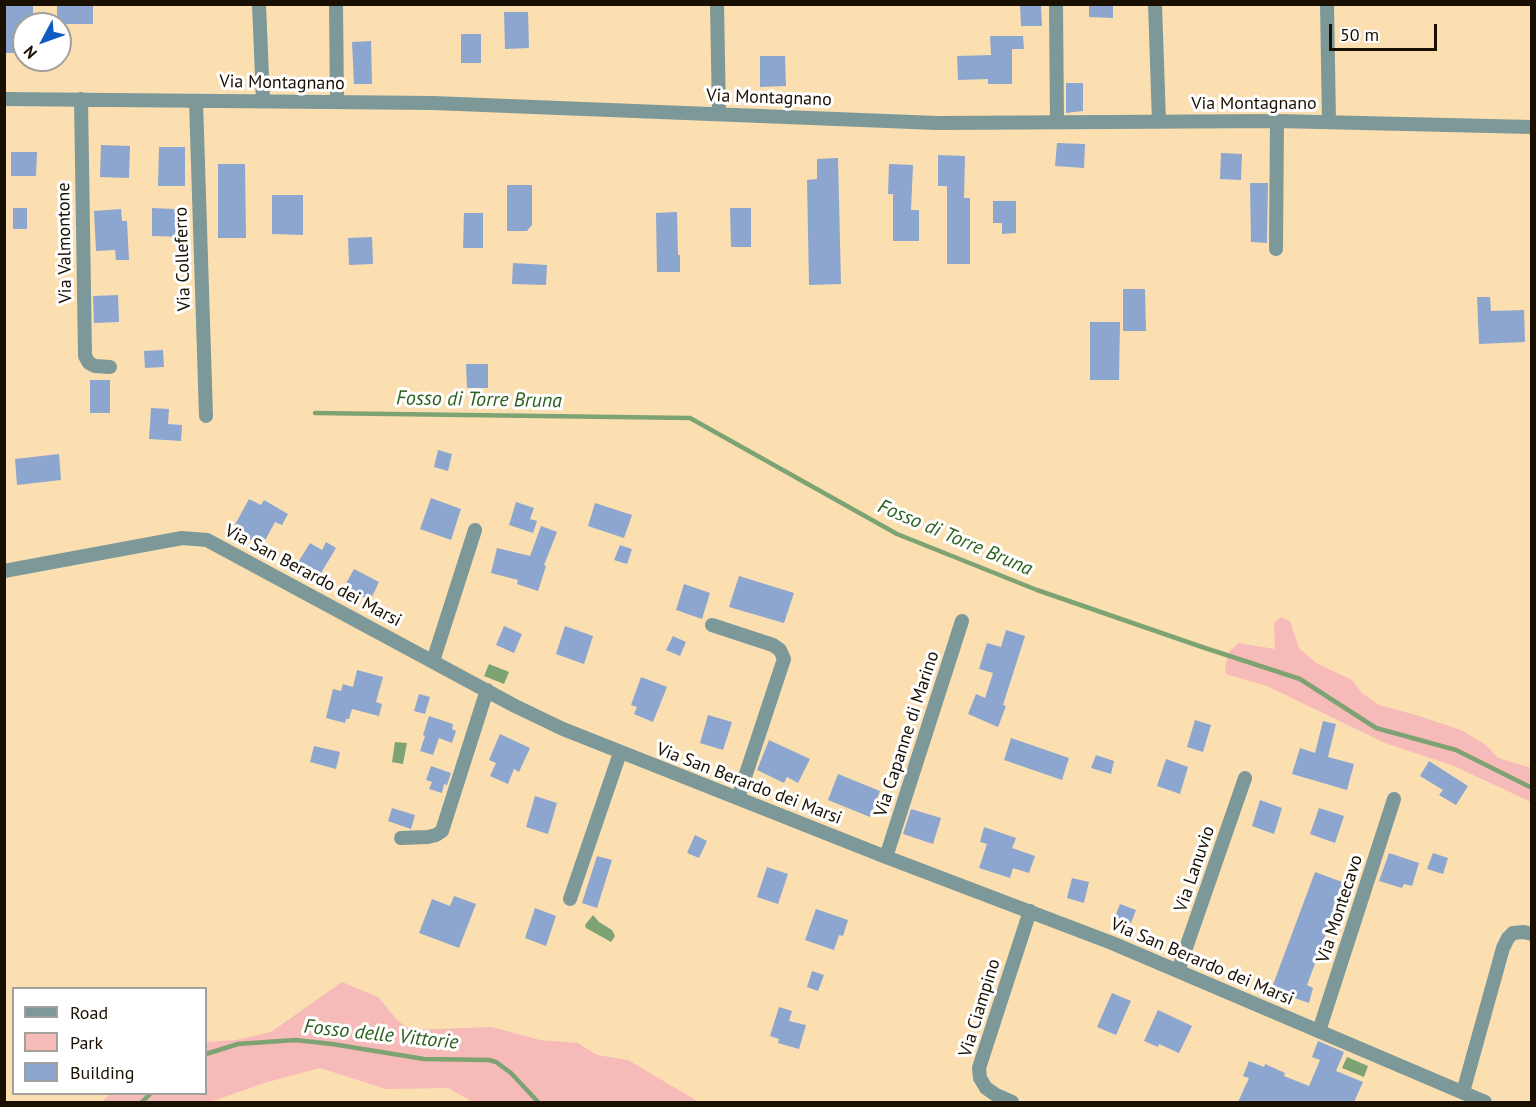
<!DOCTYPE html>
<html>
<head>
<meta charset="utf-8">
<style>
	body { margin:0 }
	#map { position:relative; width:1536px; height:1107px; overflow:hidden; background:#fbdfb1; font-family:"PT Sans",sans-serif }
	canvas { display:block }
	.frame { position:absolute; inset:0; border:6px solid #1a1002; pointer-events:none }
	.legend { position:absolute; left:12px; top:987px; width:195px; height:108px; box-sizing:border-box; background:#fff; border:2px solid #a39f9a; margin:0; padding:8px 10px; list-style:none; font-size:18px; color:#1a1002 }
	.legend li { display:flex; align-items:center; gap:12px; height:30px }
	.legend b { width:30px; border:2px solid #a39f9a }
	.north { position:absolute; left:12px; top:12px; width:60px; height:60px; box-sizing:border-box; background:#fff; border:2px solid #a39f9a; border-radius:50%; rotate:229deg; font-size:16px; font-weight:700; line-height:24px; text-align:center; color:#1a1002 }
	.north::after { content:''; display:block; margin:auto; width:21px; height:27px; background:#105ac4; clip-path:polygon(50% 0,100% 100%,50% 72%,0 100%) }
	.scale { position:absolute; left:1329px; top:24px; width:108px; height:27px; box-sizing:border-box; border:3px solid #1a1002; border-top:0; padding-left:8px; font-size:18px; line-height:21px; white-space:nowrap; color:#1a1002; -webkit-text-stroke:4px #fff; paint-order:stroke }
</style>
</head>
<body>
<div id="map">
<canvas width="1536" height="1107"></canvas>
<div class="frame"></div>
<ul class="legend">
<li><b style="height:8px;background:#7d9899"></b>Road</li>
<li><b style="height:16px;background:#f6bab9"></b>Park</li>
<li><b style="height:16px;background:#8ca6cf"></b>Building</li>
</ul>
<div class="north">N</div>
<div class="scale">50 m</div>
</div>
<script>
const c = document.querySelector('canvas').getContext('2d');
c.lineJoin = 'round';
function fillPath(path, color) {
  c.fillStyle = color;
  c.fill(path, 'evenodd');
}
function toPath(rows) {
  const path = new Path2D();
  for (const r of rows) {
    path.moveTo(r[0], r[1]);
    for (let i = 2; i < r.length; i += 2) path.lineTo(r[i], r[i + 1]);
  }
  return path;
}
function strokePath(path, color, width, dash) {
  c.strokeStyle = color;
  c.lineWidth = width;
  c.lineCap = dash ? 'butt' : 'round';
  c.setLineDash(dash || []);
  c.stroke(path);
}
function drawText(font, color, halo, rows, align = 'center') {
  c.font = font + ' "PT Sans",sans-serif';
  c.lineWidth = 6;
  c.setLineDash([]);
  c.textBaseline = 'middle';
  c.strokeStyle = halo;
  c.fillStyle = color;
  for (const [text, x, y, turn = 0] of rows) {
    c.save();
    c.translate(x, y);
    c.rotate((+turn || 0) * Math.PI / 180);
    c.textAlign = isNaN(turn) ? turn : align;
    if (halo) c.strokeText(text, 0, 0);
    c.fillText(text, 0, 0);
    c.restore();
  }
}
fillPath(toPath([
	[1281,617,1290,621,1299,648,1316,663,1352,680,1362,693,1379,705,1416,715,1461,730,1486,745,1498,758,1531,768,1531,802,1454,766,1385,743,1267,686,1226,674,1225,667,1229,652,1238,643,1275,649,1274,623],
	[342,982,378,997,398,1021,411,1030,492,1027,540,1040,578,1043,597,1055,628,1060,699,1102,473,1102,448,1088,386,1089,320,1068,264,1083,210,1102,102,1102,110,1094,206,1094,206,1042,236,1040,271,1032]
]), '#f6bab9');
fillPath(toPath([
	[489,664,509,672,504,684,484,676],
	[395,742,407,743,403,764,392,762],
	[593,915,599,922,612,930,615,936,611,942,586,928,585,925],
	[1347,1057,1368,1066,1364,1077,1342,1068]
]), '#7da373');
strokePath(toPath([
	[315,413,690,418,897,534,1037,590,1202,647,1300,679,1376,728,1456,750,1532,788],
	[206,1054,238,1044,295,1040,332,1044,424,1059,489,1060,496,1062,511,1073,538,1102],
	[142,1102,150,1094]
]), '#7da373', 4.5);
fillPath(toPath([
	[4,4,33,4,33,18,25,19,24,24,24,53,4,53],
	[57,4,93,4,93,24,57,24],
	[1020,4,1041,4,1042,26,1021,26],
	[1089,4,1113,4,1113,18,1089,17],
	[504,12,528,12,529,48,505,49],
	[461,34,481,34,481,63,461,63],
	[990,36,1023,36,1024,49,1012,49,1012,84,988,84,988,79,958,80,957,56,991,55],
	[371,41,372,84,354,84,352,42],
	[760,56,785,56,786,86,760,87],
	[1066,83,1083,83,1083,111,1066,113],
	[1057,143,1085,144,1084,168,1055,166],
	[101,145,130,146,129,178,100,177],
	[159,147,185,147,185,186,158,186],
	[11,152,37,152,36,176,11,176],
	[1221,153,1242,154,1241,180,1220,179],
	[938,155,965,156,964,198,970,198,970,264,947,264,947,186,938,186],
	[838,158,841,284,809,285,807,180,817,179,817,159],
	[218,164,245,164,246,238,218,238],
	[889,164,913,165,911,210,919,210,919,241,893,241,893,194,888,194],
	[1250,183,1268,183,1267,243,1251,242],
	[507,185,532,185,532,225,527,231,507,231],
	[272,195,303,195,303,235,272,234],
	[993,201,1016,201,1016,233,1002,234,1002,223,993,223],
	[13,208,27,208,27,229,13,229],
	[152,208,175,209,175,219,184,219,184,237,152,236],
	[730,208,751,208,751,247,731,247],
	[121,209,122,221,127,221,129,260,116,260,115,250,96,251,94,211],
	[677,212,678,255,680,255,680,272,657,272,656,213],
	[464,213,483,213,483,248,463,248],
	[372,237,373,264,349,265,348,238],
	[513,263,547,265,546,285,512,284],
	[1123,289,1145,289,1146,331,1123,331],
	[118,295,119,322,94,323,93,296],
	[1477,297,1490,297,1491,311,1524,310,1525,342,1479,344],
	[1090,322,1120,322,1119,380,1090,380],
	[163,350,164,367,145,368,144,351],
	[466,364,488,364,488,388,467,388],
	[90,380,110,380,110,413,90,413],
	[151,408,169,409,168,424,182,425,181,441,149,439],
	[438,450,452,454,448,471,434,467],
	[59,454,61,480,17,485,15,459],
	[431,498,461,509,451,540,420,529],
	[249,499,261,505,264,500,288,514,282,525,275,522,262,546,232,530],
	[516,502,534,508,530,519,537,521,533,533,509,525],
	[595,503,632,515,624,538,588,526],
	[541,526,557,532,544,565,546,566,538,591,517,584,518,580,491,573,497,548,530,556],
	[326,542,336,548,318,578,297,564,310,543,322,550],
	[620,545,632,549,627,564,614,560],
	[354,569,379,582,370,601,344,587],
	[739,576,794,593,784,623,729,607],
	[684,584,710,593,702,619,676,610],
	[504,626,522,634,514,653,496,645],
	[565,626,593,636,584,664,556,654],
	[1006,630,1025,636,1003,705,1006,706,998,727,968,714,976,694,985,698,993,673,979,669,987,643,1001,647],
	[673,636,686,642,680,656,666,650],
	[357,670,383,677,376,702,382,704,379,716,352,709,349,719,346,719,345,723,326,718,333,689,341,691,343,684,353,687],
	[641,677,667,687,653,722,634,714,637,707,631,705],
	[419,694,430,697,425,714,414,711],
	[708,715,732,722,723,750,700,743],
	[429,716,453,724,452,729,456,731,452,743,439,738,433,755,420,751,425,736,423,735],
	[1195,720,1211,725,1203,752,1187,747],
	[1323,721,1336,724,1328,757,1354,764,1347,790,1292,774,1300,748,1315,753],
	[500,734,530,748,519,772,514,769,508,784,490,776,496,763,489,760],
	[1011,738,1069,758,1062,780,1004,760],
	[769,740,810,759,798,783,787,777,784,783,757,770],
	[314,746,340,752,336,769,310,762],
	[1096,755,1114,761,1111,774,1091,768],
	[1166,759,1188,767,1180,794,1157,786],
	[1429,761,1468,786,1456,805,1439,795,1443,790,1420,776],
	[431,766,451,773,447,785,444,784,442,793,429,789,432,782,426,780],
	[838,774,880,791,870,817,828,800],
	[535,796,557,803,548,834,526,827],
	[1260,800,1282,808,1274,834,1252,826],
	[392,808,415,815,411,829,388,821],
	[1319,808,1344,816,1335,843,1310,834],
	[911,809,941,818,933,844,903,834],
	[984,827,1016,838,1012,848,1035,856,1029,873,1013,868,1010,878,979,868,987,844,980,842],
	[695,835,707,841,699,858,687,853],
	[1389,853,1419,863,1412,886,1404,884,1402,888,1379,881],
	[1433,853,1448,858,1443,874,1427,869],
	[597,856,612,860,597,908,582,903],
	[767,867,788,874,778,904,757,897],
	[1315,872,1345,883,1307,985,1313,988,1309,1003,1271,990],
	[1072,878,1089,882,1084,903,1067,898],
	[454,896,476,904,459,948,419,933,432,899,450,906],
	[1120,904,1136,910,1131,923,1115,917],
	[535,908,556,916,546,946,525,938],
	[816,909,848,920,843,936,839,935,834,950,805,940],
	[812,971,824,975,818,991,807,987],
	[1112,993,1131,1001,1116,1035,1097,1027],
	[779,1007,792,1011,789,1021,806,1025,799,1049,778,1043,779,1039,770,1036],
	[1158,1010,1192,1026,1179,1053,1159,1044,1158,1047,1144,1041],
	[1318,1041,1344,1052,1336,1071,1363,1082,1354,1102,1238,1102,1249,1078,1243,1076,1249,1061,1264,1067,1265,1064,1285,1073,1284,1076,1309,1086,1320,1060,1312,1057]
]), '#8ca6cf');
strokePath(toPath([
	[259,4,263,101],
	[336,4,337,102],
	[717,4,719,114],
	[1056,4,1057,122],
	[1155,4,1159,122],
	[1327,4,1329,122],
	[4,99,433,103,937,123,1277,121,1532,127],
	[81,99,85,356,89,363,95,366,110,367],
	[196,101,206,416],
	[1276,249,1277,121],
	[4,571,182,538,207,540,515,706,563,729,886,857,1112,943,1485,1102],
	[712,625,773,645,780,650,784,659,738,798],
	[433,661,475,530],
	[401,838,428,837,436,835,442,831,487,690],
	[886,857,962,621],
	[570,899,620,753],
	[1178,971,1245,778],
	[1319,1031,1394,799],
	[1463,1092,1503,948,1508,938,1513,933,1524,932,1532,934],
	[1012,1102,996,1095,986,1088,980,1078,979,1068,1030,911]
]), '#7d9899', 14);
drawText('18px', '#1a1002', '#fff', [
	["Via Montagnano",282,83,1],
	["Via Montagnano",769,98,2],
	["Via Montagnano",1254,104],
	["Via Valmontone",65,243,-91],
	["Via Colleferro",183,259,-92],
	["Via San Berardo dei Marsi",313,576,28],
	["Via Capanne di Marino",907,734,-72],
	["Via San Berardo dei Marsi",749,784,21],
	["Via Lanuvio",1195,869,-71],
	["Via Montecavo",1340,909,-72],
	["Via San Berardo dei Marsi",1202,962,23],
	["Via Ciampino",980,1008,-73]
]);
drawText('italic 20px', '#2d601e', '#fff', [
	["Fosso di Torre Bruna",479,400,1],
	["Fosso di Torre Bruna",955,538,23],
	["Fosso delle Vittorie",381,1035,6]
]);
</script>
</body>
</html>
